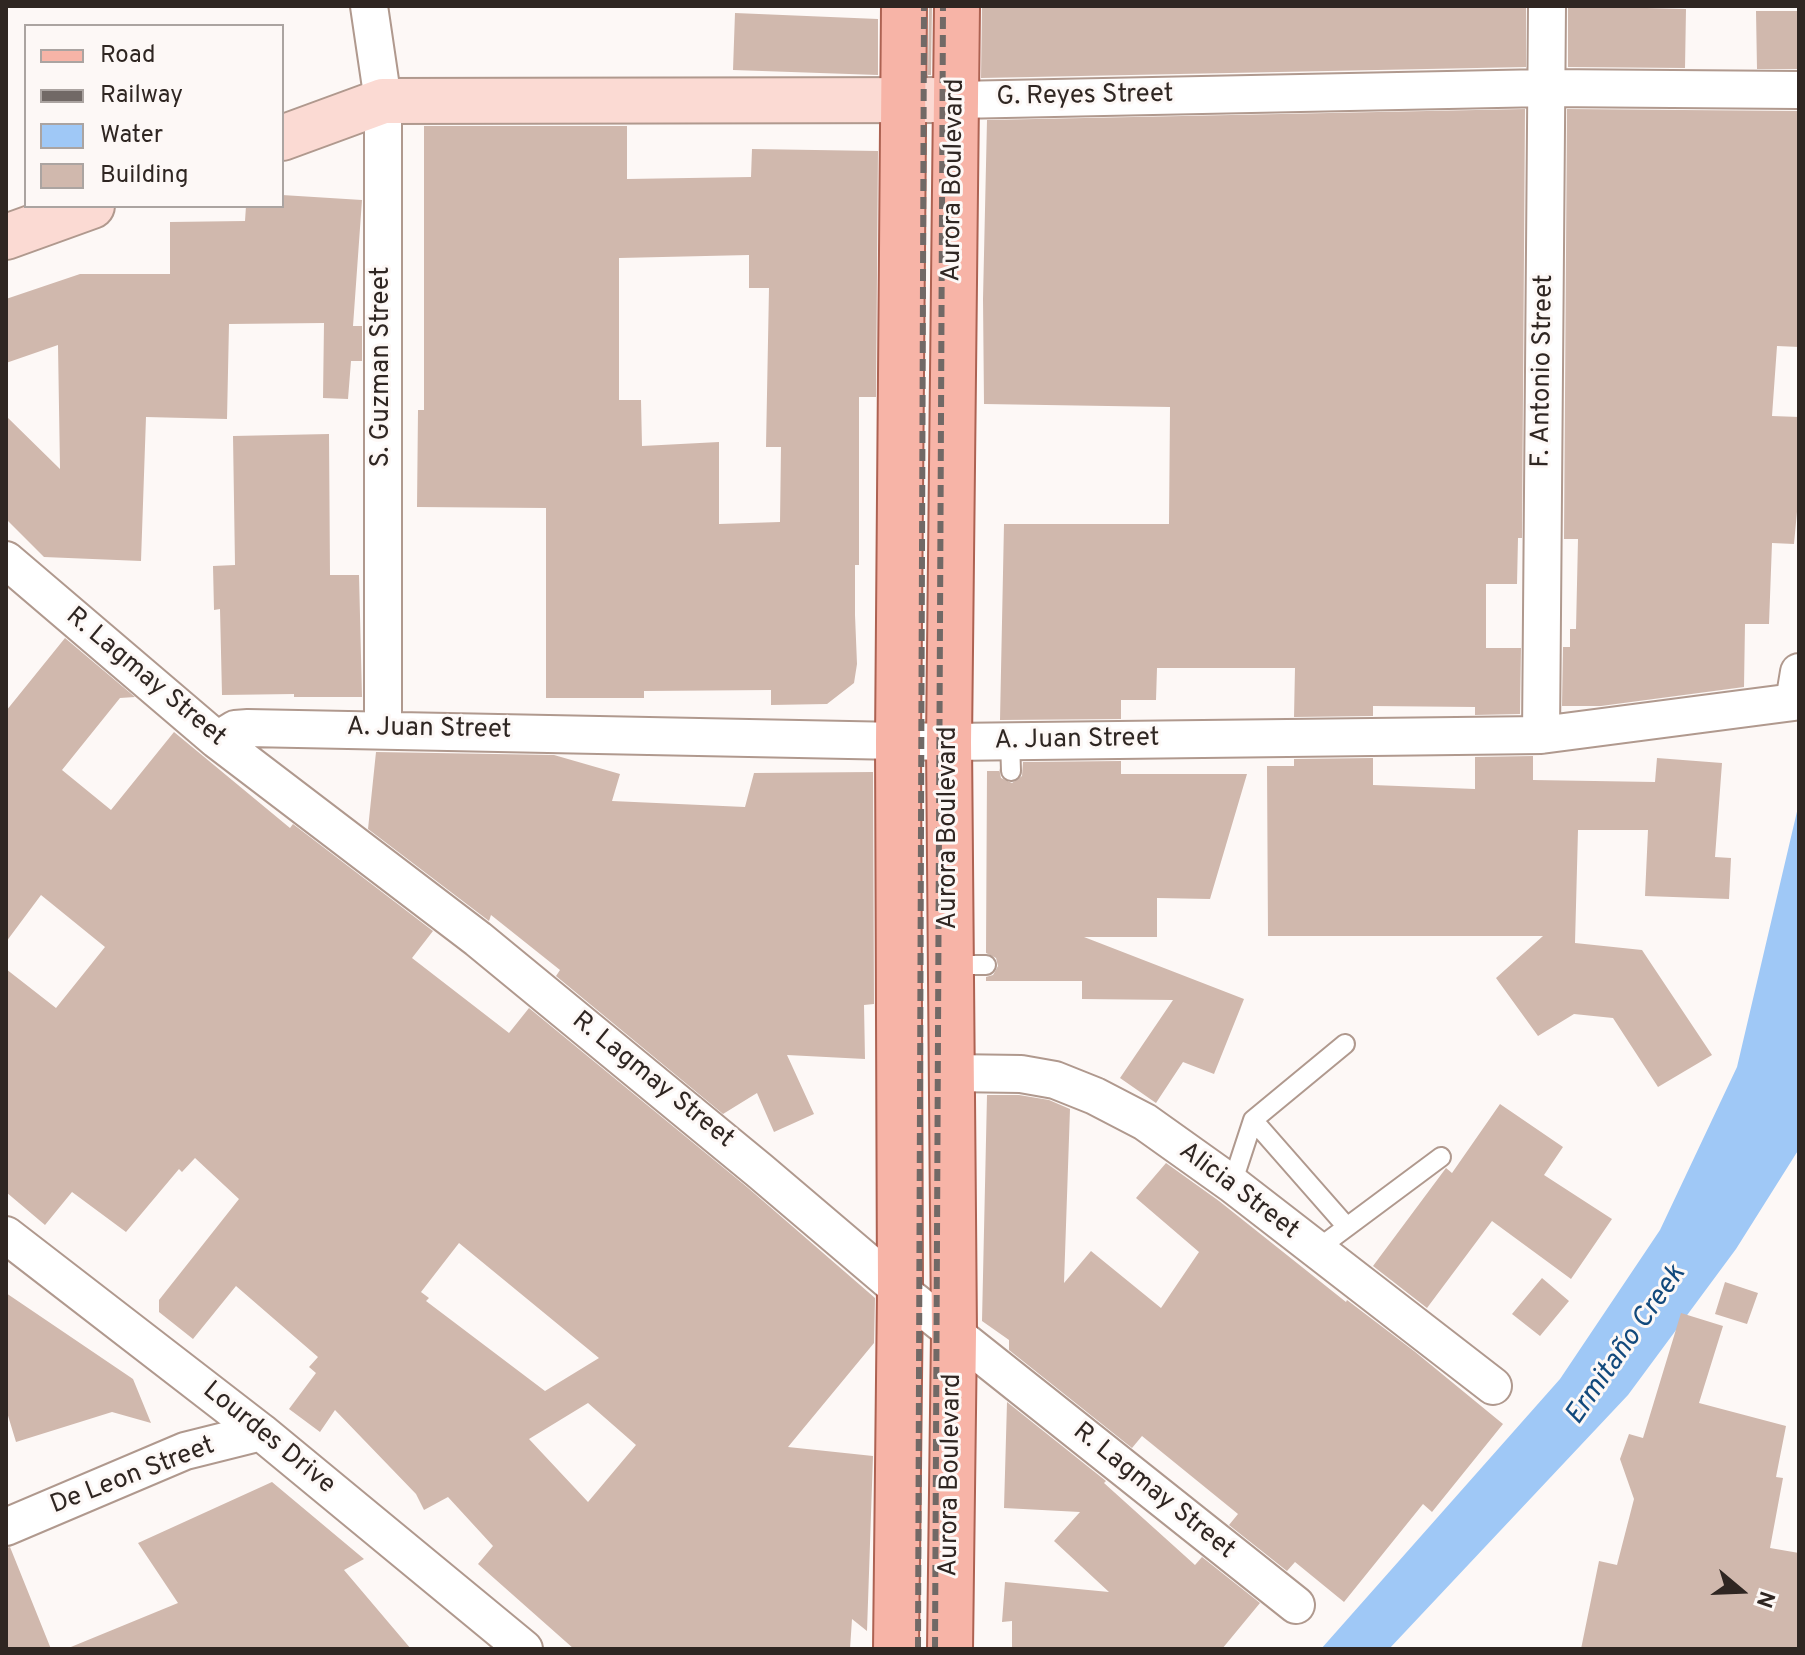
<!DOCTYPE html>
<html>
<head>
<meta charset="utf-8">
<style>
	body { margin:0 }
	#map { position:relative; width:1805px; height:1655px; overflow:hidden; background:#fdf8f6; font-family:Overpass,sans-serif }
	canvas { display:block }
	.frame { position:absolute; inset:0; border:8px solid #2f2622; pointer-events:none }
	.legend { position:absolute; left:24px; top:24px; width:260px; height:184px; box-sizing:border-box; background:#fdf8f6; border:2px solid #aba4a1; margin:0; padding:10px 14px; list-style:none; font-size:24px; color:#2f2622 }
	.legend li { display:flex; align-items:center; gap:16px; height:40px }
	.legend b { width:40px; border:2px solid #aba4a1 }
	.north { position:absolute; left:1701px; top:1551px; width:80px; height:80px; -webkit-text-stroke:6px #fdf8f6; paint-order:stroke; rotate:109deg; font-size:22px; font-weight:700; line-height:32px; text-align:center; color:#2f2622 }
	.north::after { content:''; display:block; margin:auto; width:28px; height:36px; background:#2f2622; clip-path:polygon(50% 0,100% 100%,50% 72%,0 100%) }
</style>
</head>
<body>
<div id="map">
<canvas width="1805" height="1655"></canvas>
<div class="frame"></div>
<ul class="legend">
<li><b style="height:10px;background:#f7b4a7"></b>Road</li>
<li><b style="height:10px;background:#716966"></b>Railway</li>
<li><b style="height:22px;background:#9fc8f6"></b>Water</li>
<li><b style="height:22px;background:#d0b8ad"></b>Building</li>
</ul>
<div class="north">N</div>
</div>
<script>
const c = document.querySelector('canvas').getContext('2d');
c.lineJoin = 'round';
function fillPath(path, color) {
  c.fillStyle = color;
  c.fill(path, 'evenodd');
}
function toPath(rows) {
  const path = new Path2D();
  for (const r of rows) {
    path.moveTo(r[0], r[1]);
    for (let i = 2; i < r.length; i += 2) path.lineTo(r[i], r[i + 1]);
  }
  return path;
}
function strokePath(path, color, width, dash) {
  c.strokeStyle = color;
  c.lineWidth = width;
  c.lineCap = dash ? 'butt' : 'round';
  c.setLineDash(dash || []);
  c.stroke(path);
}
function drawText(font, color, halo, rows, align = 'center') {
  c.font = font + ' Overpass,sans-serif';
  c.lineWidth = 6;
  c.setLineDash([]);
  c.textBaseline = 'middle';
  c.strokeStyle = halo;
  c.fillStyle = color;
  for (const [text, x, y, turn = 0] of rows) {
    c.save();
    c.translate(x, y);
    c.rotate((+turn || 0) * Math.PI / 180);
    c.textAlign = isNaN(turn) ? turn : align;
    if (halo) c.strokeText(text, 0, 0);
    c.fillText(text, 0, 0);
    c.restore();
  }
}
fillPath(toPath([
	[1799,803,1799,1149,1736,1249,1628,1395,1389,1649,1321,1649,1560,1379,1660,1230,1737,1067]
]), '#9fc8f6');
fillPath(toPath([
	[878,6,878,75,733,70,735,13,878,19],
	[929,6,932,6,931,75,928,75],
	[982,6,1526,6,1526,67,981,78],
	[1568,6,1686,9,1685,68,1568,67],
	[1756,11,1799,11,1799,69,1757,69],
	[1525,109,1522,538,1518,538,1517,584,1486,584,1486,648,1521,648,1520,714,1475,715,1475,707,1373,706,1373,716,1294,717,1295,668,1157,668,1156,700,1121,700,1121,719,1000,720,1004,524,1169,524,1170,407,984,404,983,299,987,120],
	[1567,109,1799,111,1799,347,1777,346,1772,416,1799,417,1799,490,1794,544,1772,543,1769,624,1745,624,1744,687,1601,706,1562,706,1563,647,1570,647,1570,629,1576,629,1578,539,1564,539],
	[424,126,627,126,627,179,751,177,752,149,878,151,876,397,859,397,859,565,855,565,855,615,857,664,854,683,827,704,771,705,771,690,644,691,644,698,546,698,546,508,417,507,418,410,424,410],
	[749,255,749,288,769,288,766,447,781,447,780,522,719,524,719,442,642,446,641,400,619,400,619,258],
	[282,195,362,200,353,326,362,326,362,361,351,361,348,399,323,398,324,323,229,324,227,419,146,417,141,561,44,557,6,519,6,416,60,469,58,345,6,363,6,299,80,274,170,274,170,222,245,221,246,206,282,206],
	[329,434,330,575,359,575,362,697,294,697,294,694,222,695,220,609,214,610,213,566,235,565,233,436],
	[65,638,135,697,120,698,62,770,111,810,174,732,290,828,293,824,433,931,412,958,509,1033,529,1008,747,1187,875,1298,874,1343,788,1447,873,1456,867,1631,852,1619,850,1649,574,1649,478,1564,493,1546,448,1497,424,1510,416,1494,335,1410,320,1432,289,1409,316,1373,309,1367,318,1357,236,1286,193,1339,159,1312,159,1300,239,1199,195,1158,182,1172,179,1169,126,1232,72,1192,45,1225,6,1192,6,969,56,1008,105,947,41,895,6,942,6,711],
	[459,1243,599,1358,545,1391,426,1301,429,1298,421,1292],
	[588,1403,636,1445,588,1502,529,1439],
	[376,752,554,755,620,774,612,801,745,807,754,773,873,772,874,1004,864,1005,865,1059,787,1055,814,1114,774,1132,757,1093,723,1114,556,976,560,970,491,915,489,921,368,829],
	[1533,756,1533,780,1655,782,1657,758,1722,763,1715,857,1731,858,1729,899,1645,896,1648,830,1578,830,1575,943,1642,950,1712,1055,1658,1087,1613,1018,1574,1014,1538,1036,1496,978,1543,936,1268,936,1267,766,1294,766,1294,759,1373,758,1373,785,1475,789,1475,757],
	[1121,761,1121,774,1247,774,1210,899,1157,898,1157,937,1084,937,1244,999,1214,1074,1183,1062,1156,1103,1120,1078,1173,1000,1082,999,1082,981,986,981,986,977,993,975,998,966,996,958,986,953,987,771,999,771,999,768,1001,778,1012,783,1022,776,1023,762],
	[987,1095,1019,1095,1049,1100,1070,1109,1064,1283,1091,1251,1161,1308,1199,1252,1136,1198,1166,1163,1219,1201,1346,1302,1347,1300,1414,1351,1503,1424,1432,1512,1423,1504,1344,1602,1295,1562,1287,1571,1229,1525,1238,1514,1142,1436,1132,1448,1009,1350,1009,1340,982,1321],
	[1500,1104,1563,1147,1544,1175,1612,1219,1571,1279,1492,1221,1427,1308,1373,1266,1446,1168,1452,1173],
	[1542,1278,1569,1301,1540,1336,1512,1314],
	[1725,1282,1758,1293,1747,1324,1715,1314],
	[6,1293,133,1379,151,1423,112,1412,16,1442,6,1409],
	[1681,1313,1723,1326,1699,1403,1786,1426,1776,1477,1783,1478,1770,1548,1799,1553,1799,1649,1581,1649,1599,1561,1617,1565,1634,1499,1620,1459,1629,1434,1643,1438],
	[1007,1402,1106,1481,1104,1483,1195,1565,1202,1557,1260,1603,1222,1649,1012,1649,1012,1621,1002,1622,1005,1582,1109,1592,1054,1541,1080,1512,1004,1508],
	[272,1482,364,1559,344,1570,411,1649,66,1649,178,1603,138,1543],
	[10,1547,51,1649,6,1649,6,1548]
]), '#d0b8ad');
const lane = toPath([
	[1010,741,1011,771],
	[950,965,986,965],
	[1253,1120,1347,1227],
	[1232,1184,1253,1120,1345,1044],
	[1316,1250,1441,1157]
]);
const street = toPath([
	[369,6,383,101,383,729],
	[956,100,1546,88,1799,90],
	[6,560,217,740,478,939,760,1171,900,1290,1296,1605],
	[1541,735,1547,6],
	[217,740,235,729,248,728,949,742,1541,735,1794,702,1799,672],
	[951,1073,1021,1074,1055,1080,1095,1096,1145,1122,1232,1184,1493,1386],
	[6,1235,261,1432,524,1649],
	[6,1527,185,1451,261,1432]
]);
const secondary = toPath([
	[282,138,383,101,956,100],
	[6,237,92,206]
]);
const primary = toPath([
	[896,1649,900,1290,898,742,904,6],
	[950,1649,954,1333,949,742,957,6]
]);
strokePath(lane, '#b0998e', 22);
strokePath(street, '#b0998e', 40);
strokePath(secondary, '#b0998e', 48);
strokePath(primary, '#ad6252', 48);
strokePath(lane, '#fff', 18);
strokePath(street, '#fff', 36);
strokePath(secondary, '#fbdad3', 44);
strokePath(primary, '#f7b4a7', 44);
strokePath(toPath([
	[918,1649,924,6],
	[935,1649,943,6]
]), '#716966', 6, [12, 6]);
drawText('26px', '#2f2622', '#fdf8f6', [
	["G. Reyes Street",1085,97,-1],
	["Aurora Boulevard",955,180,-89],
	["S. Guzman Street",383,367,-90],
	["F. Antonio Street",1544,371,-89],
	["R. Lagmay Street",145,678,40],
	["A. Juan Street",429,730,1],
	["A. Juan Street",1077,741,-1],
	["Aurora Boulevard",950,828,-90],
	["R. Lagmay Street",652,1081,39],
	["Alicia Street",1238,1192,37],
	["Lourdes Drive",268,1439,39],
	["Aurora Boulevard",952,1475,-89],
	["De Leon Street",133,1477,-21],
	["R. Lagmay Street",1153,1492,39]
]);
drawText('italic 28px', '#12497c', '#fdf8f6', [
	["Ermitaño Creek",1627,1346,-55]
]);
</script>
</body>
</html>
